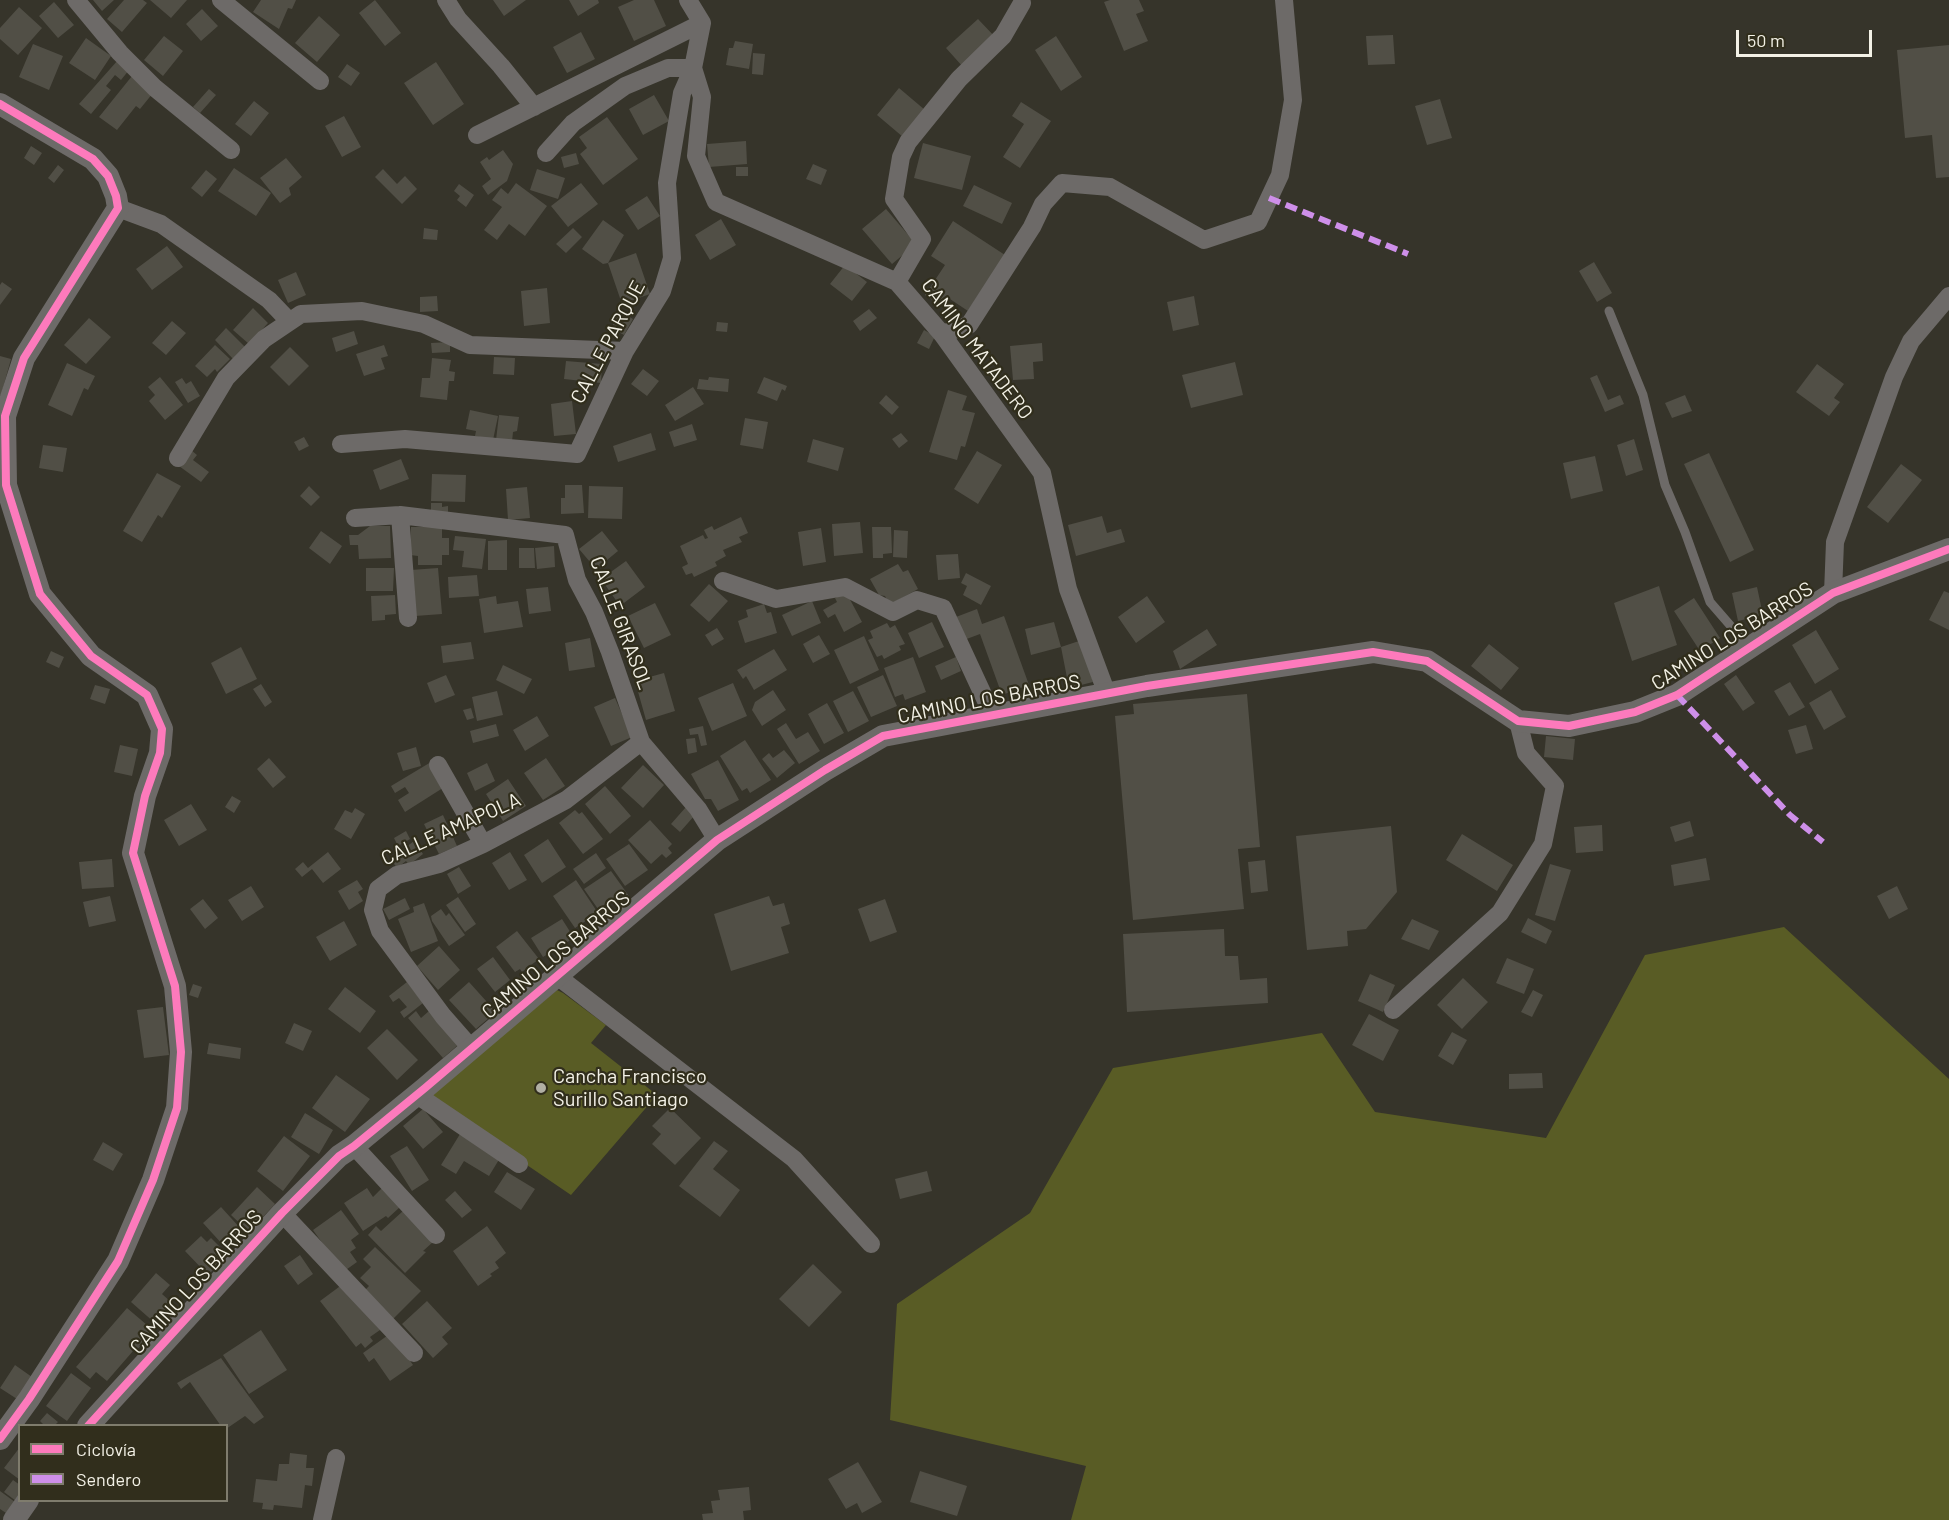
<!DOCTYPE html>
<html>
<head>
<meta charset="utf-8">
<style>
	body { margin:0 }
	#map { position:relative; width:1949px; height:1520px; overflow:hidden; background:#36342a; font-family:Barlow,sans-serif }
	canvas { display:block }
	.legend { position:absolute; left:18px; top:1424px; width:210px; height:78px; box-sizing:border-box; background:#312e1c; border:2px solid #7f7c6d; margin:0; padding:8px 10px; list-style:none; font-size:18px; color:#f3f1e6 }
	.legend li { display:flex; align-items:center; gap:12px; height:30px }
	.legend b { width:30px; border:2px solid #7f7c6d }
	.scale { position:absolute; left:1736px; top:30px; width:136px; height:27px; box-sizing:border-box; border:3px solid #f3f1e6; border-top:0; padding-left:8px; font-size:18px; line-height:21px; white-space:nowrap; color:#f3f1e6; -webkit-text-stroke:4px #312e1c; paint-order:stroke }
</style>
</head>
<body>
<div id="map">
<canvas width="1949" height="1520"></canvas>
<ul class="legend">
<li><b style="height:8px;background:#fd7abc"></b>Ciclovía</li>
<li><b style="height:8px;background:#ce8fe9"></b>Sendero</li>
</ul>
<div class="scale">50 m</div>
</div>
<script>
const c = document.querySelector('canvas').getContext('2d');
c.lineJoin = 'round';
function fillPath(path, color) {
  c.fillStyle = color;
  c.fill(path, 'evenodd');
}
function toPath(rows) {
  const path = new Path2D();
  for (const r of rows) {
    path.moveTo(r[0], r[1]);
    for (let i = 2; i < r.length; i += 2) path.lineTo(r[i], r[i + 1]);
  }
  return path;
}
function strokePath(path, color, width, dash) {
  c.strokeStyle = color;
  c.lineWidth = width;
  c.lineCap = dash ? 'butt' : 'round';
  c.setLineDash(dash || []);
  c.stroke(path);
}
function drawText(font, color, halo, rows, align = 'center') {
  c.font = font + ' Barlow,sans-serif';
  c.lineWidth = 4.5;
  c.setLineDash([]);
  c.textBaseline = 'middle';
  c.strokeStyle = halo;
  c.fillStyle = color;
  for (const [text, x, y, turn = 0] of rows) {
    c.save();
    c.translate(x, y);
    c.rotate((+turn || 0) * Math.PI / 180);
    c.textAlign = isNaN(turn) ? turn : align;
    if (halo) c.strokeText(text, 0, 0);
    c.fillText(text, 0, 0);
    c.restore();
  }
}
fillPath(toPath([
	[1784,927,1949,1079,1949,1520,1071,1520,1086,1466,890,1420,897,1304,1030,1213,1113,1068,1322,1033,1375,1112,1546,1138,1645,955],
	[557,990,563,993,606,1025,591,1043,657,1095,571,1195,427,1097]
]), '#595c25');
fillPath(toPath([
	[93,0,114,0,102,11],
	[124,0,143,0,147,3,122,32,107,19],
	[150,0,187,0,171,18],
	[261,0,296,0,292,9,288,8,279,29,253,12],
	[375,0,401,33,385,46,359,13],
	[493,0,526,0,504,16],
	[569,0,598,0,599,3,578,16],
	[634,0,654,0,666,26,634,41,618,7],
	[1110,0,1139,0,1144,11,1136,14,1148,41,1124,51,1104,2],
	[54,2,74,25,58,38,39,16],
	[19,7,42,28,18,55,0,39,0,28],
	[202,9,218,26,201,41,186,24],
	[319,16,340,35,317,62,295,43],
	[978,19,996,38,963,67,946,48],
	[581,32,595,59,567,73,553,47],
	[1393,35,1395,64,1368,65,1366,36],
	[164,36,183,51,163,76,144,60],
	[1056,36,1082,77,1061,91,1035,50],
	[86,38,111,56,95,80,69,63],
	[735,41,753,44,749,69,726,65,729,48,733,48],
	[33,44,63,56,49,90,19,77],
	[1949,45,1949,177,1936,178,1932,135,1905,138,1897,50],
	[753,53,765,54,763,75,752,74],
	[118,60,129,70,121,80,115,75,106,86,111,90,91,114,79,104],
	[436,62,464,104,433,125,404,83],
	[347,64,360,73,351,86,338,77],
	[132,76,153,93,140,109,136,106,117,130,99,117],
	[899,88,925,110,903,137,877,115],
	[209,89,216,95,200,113,193,107],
	[654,95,669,121,643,135,629,109],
	[1440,99,1452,138,1427,145,1415,106],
	[254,101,269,113,251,136,235,124],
	[1021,102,1051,121,1020,168,1003,157,1024,124,1012,116],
	[344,116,361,147,342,157,325,126],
	[607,117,638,159,603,185,580,154,587,148,579,137],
	[746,141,747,164,709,167,707,144],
	[923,143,971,156,962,190,914,178],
	[31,146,42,153,34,165,24,158],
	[503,150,513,164,507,181,488,195,482,186,491,179,480,162,487,157,489,160],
	[576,153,579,164,564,168,561,157],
	[286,158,302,177,289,188,291,195,280,203,260,178],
	[813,164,827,170,821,185,806,179],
	[58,165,64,170,54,183,48,178],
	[736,167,748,167,748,176,736,176],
	[234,168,271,193,256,216,218,191],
	[383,169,397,184,405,176,417,189,402,204,375,177],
	[537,169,565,178,558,199,530,190],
	[206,170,217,179,202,197,191,188],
	[516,183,547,206,525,236,509,224,497,240,484,230,502,207,492,200,501,188,508,194],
	[581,183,598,204,568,227,551,206],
	[459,184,474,195,466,207,457,200,460,196,454,191],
	[974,185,1012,203,1002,224,963,206],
	[647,196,660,216,638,230,625,210],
	[886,209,916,244,892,264,862,229],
	[721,219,736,245,710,260,695,235],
	[603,220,624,235,608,263,603,264,582,249],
	[953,221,1005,255,968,311,947,297,941,306,925,295,945,265,931,256],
	[424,228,438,230,437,240,423,239],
	[573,228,582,237,566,253,556,244],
	[167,246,183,267,152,290,136,269],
	[636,253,650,294,622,304,608,263],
	[1594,262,1612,293,1597,302,1579,271],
	[845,265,867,282,852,301,830,284],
	[296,272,306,295,288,303,278,280],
	[2,282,12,289,0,305,0,285],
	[547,288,550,323,524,326,521,291],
	[437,296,438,311,420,312,420,297],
	[1194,296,1199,325,1173,331,1167,302],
	[253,308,268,323,249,344,233,330],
	[869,309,877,318,860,331,853,321],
	[620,312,633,319,624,335,611,328],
	[89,318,111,337,86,364,64,345],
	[172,321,186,333,166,355,152,343],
	[717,322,728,323,727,332,716,331],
	[226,328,246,348,234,360,215,340],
	[924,330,935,336,929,349,917,343],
	[354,331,358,344,336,352,332,338],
	[450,342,450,352,432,353,431,343],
	[1042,343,1043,361,1033,362,1034,379,1013,380,1010,346],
	[215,345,230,359,217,372,215,369,207,377,195,366],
	[384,345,388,356,381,358,385,369,364,376,356,354],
	[290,347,309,366,289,386,270,367],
	[0,356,11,359,1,395,0,395],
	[494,357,515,358,514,375,493,374],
	[432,358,451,360,449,371,455,372,454,381,449,381,447,400,420,397,422,378,430,378],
	[566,361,602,364,601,383,564,379],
	[1235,362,1243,395,1191,408,1182,375],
	[67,363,95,376,88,390,84,388,72,416,48,405],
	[1817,364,1844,384,1834,398,1840,402,1829,416,1796,392],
	[643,369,659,381,647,396,631,384],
	[1597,375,1608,400,1620,395,1624,404,1605,412,1590,378],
	[160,377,183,405,165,420,149,401,155,395,148,387],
	[709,377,729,379,728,392,697,389,699,379,708,380],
	[764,377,787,386,785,391,782,389,777,401,757,393],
	[182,378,186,384,191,381,200,396,188,403,175,382],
	[693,387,704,404,675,421,665,405],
	[948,390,967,396,962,410,975,413,965,447,961,446,957,460,929,452],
	[886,395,899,407,892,415,879,403],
	[1685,395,1692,411,1672,418,1665,403],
	[572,401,576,434,554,436,551,404],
	[470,410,498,416,493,440,475,436,476,431,466,429],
	[499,415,519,417,517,431,513,432,512,442,496,440],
	[745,418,768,422,763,449,740,445],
	[692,424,697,440,674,447,669,432],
	[651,433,656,450,618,462,613,446],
	[901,433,908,441,899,448,892,439],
	[304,437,309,446,299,451,294,442],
	[813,439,844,448,838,471,807,462],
	[1634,439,1643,470,1626,476,1617,445],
	[43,445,67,448,63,472,39,468],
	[191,450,197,455,193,460,209,472,201,482,179,466],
	[977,451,1002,465,978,504,954,489],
	[1709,453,1754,550,1730,562,1684,464],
	[1595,456,1603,491,1571,499,1563,463],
	[401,459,409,479,380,490,373,470],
	[1901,464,1922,480,1888,523,1867,507],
	[157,473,181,486,162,518,158,515,142,542,123,531],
	[432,474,466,475,465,502,431,501],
	[565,485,582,485,584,513,561,514,561,498,565,498],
	[309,486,320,497,311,506,300,496],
	[589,486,623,487,622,519,588,518],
	[527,487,530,518,508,520,506,489],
	[431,503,442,503,442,507,448,506,448,516,431,517],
	[1102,516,1107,533,1121,529,1125,542,1076,556,1068,525],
	[741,517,748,533,739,537,742,542,723,550,726,556,715,562,717,566,694,577,692,573,686,575,682,567,688,564,680,546,703,535,705,539,708,538,704,530,712,526,714,530],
	[860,522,863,553,834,556,832,524],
	[370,526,390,526,391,558,359,559,358,545,350,545,349,535,358,535],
	[411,527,442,527,442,538,449,538,449,555,442,555,442,565,418,565,418,556,410,555],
	[872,527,891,527,892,553,883,554,883,558,873,558],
	[821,528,826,562,803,566,798,532],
	[894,530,908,531,907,558,893,557],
	[321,531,342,546,330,564,309,548],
	[602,531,618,551,596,569,579,549],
	[455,536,486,539,482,569,462,567,464,551,453,550],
	[507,540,507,570,488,570,488,541],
	[554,546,555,567,537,569,535,548],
	[519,548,534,548,535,568,519,568],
	[958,554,960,578,938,580,936,555],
	[626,561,645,587,620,606,601,579],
	[898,564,903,572,908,570,918,589,889,605,885,596,879,595,870,579],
	[366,568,394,568,393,591,366,591],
	[438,568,442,614,415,616,411,570],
	[966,573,991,586,981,605,963,595,967,586,961,583],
	[477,575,479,596,449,598,448,577],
	[709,584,728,601,709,622,690,605],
	[1659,586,1677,645,1632,661,1614,603],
	[548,587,551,611,529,614,526,589],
	[1757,587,1763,615,1738,621,1732,593],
	[1944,591,1949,593,1949,630,1929,620],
	[846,592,862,622,844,632,835,614,828,618,823,610,837,602,835,598],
	[395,595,396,614,385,615,385,620,372,621,371,596],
	[496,596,497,604,518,601,523,627,484,633,479,599],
	[1147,596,1165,622,1136,643,1118,617],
	[1694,598,1720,638,1700,651,1674,611],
	[812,601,821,623,792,636,782,615],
	[655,603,671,635,644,648,628,616],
	[764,604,767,613,771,612,777,633,745,643,738,621,748,617,746,610],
	[977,609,982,624,1004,616,1029,685,1002,695,980,634,964,640,956,617],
	[932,622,944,647,919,658,908,633],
	[1054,622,1061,647,1031,655,1025,629],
	[887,623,890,628,895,625,905,644,899,646,901,650,884,659,882,655,877,657,868,640,873,638,870,631],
	[717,628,724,639,712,646,705,635],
	[1207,629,1217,645,1180,669,1173,651],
	[1816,630,1839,669,1815,684,1792,645],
	[819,635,830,654,813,663,803,644],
	[864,636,879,670,850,684,834,650],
	[590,638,595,667,569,671,565,643],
	[1082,640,1093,682,1069,688,1061,647],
	[471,642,474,659,443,663,441,646],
	[1489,644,1519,668,1501,690,1471,666],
	[241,647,257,679,226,694,211,663],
	[774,649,787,670,754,690,746,676,743,679,737,670],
	[51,651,64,657,59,668,46,662],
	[913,657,926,692,905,700,903,694,895,697,884,668],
	[956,657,961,671,941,680,935,666],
	[503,665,532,679,524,694,496,680],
	[664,673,675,711,646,720,635,681],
	[446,675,455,695,435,703,427,683],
	[883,675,897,706,871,717,857,687],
	[1736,675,1755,703,1743,711,1724,684],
	[1790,682,1805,707,1789,716,1774,691],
	[733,683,747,716,712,731,698,698],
	[261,684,272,702,265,707,253,689],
	[95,685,110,689,105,704,90,699],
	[773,690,786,710,762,726,752,710,755,702],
	[1831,690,1846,717,1824,730,1809,703],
	[497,691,503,715,477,721,472,697],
	[853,691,869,721,848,732,833,701],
	[1247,694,1260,847,1238,849,1244,909,1133,920,1115,716,1134,714,1133,704],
	[615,698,632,737,611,746,594,707],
	[827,703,844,733,824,744,808,714],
	[471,708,474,718,467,720,463,710],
	[537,716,549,736,525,751,513,730],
	[786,723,796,739,808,732,820,751,799,764,777,729],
	[496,724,499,736,473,743,470,731],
	[1806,725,1813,749,1796,754,1788,730],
	[703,726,707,745,701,746,698,734,690,735,689,729],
	[1546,736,1575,739,1573,760,1544,757],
	[695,738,697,752,688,754,686,739],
	[745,740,771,780,750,793,747,788,742,791,720,756],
	[120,745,138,749,132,776,114,772],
	[416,747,421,766,403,771,397,753],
	[784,750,795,763,777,778,762,759,769,753,773,758],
	[269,758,286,777,273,788,257,769],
	[546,758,565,786,543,800,524,773],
	[718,760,739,800,718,811,711,799,705,799,691,774],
	[431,762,446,786,405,812,398,800,409,793,405,787,395,793,391,786],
	[487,763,495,781,475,791,467,773],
	[643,765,664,785,643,808,621,788],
	[508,779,526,806,503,821,486,794],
	[605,786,631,816,610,834,585,804],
	[232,796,241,801,234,813,225,807],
	[191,804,207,830,179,846,164,820],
	[686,807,695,815,680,832,671,824],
	[355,808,365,814,351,839,334,829,345,810,352,813],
	[575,810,579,814,582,812,603,839,583,854,559,823],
	[443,815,457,846,439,854,424,824],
	[650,820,672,844,668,848,672,853,666,858,662,854,651,864,628,840],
	[1690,821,1694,836,1675,842,1670,827],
	[1602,825,1603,851,1576,853,1574,827],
	[1391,826,1397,892,1366,929,1347,931,1348,946,1307,950,1296,836],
	[406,831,410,839,398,846,394,838],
	[1462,834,1513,865,1497,891,1446,860],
	[548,839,566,867,542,883,524,855],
	[414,841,423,854,409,865,406,861,397,868,392,861,403,854,401,851],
	[629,844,648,870,625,886,606,859],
	[328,852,341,869,323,883,312,869,302,877,295,869,303,862,308,868],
	[510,852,527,880,509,890,492,863],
	[596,853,606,868,584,884,573,869],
	[1706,858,1710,880,1674,886,1671,865],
	[112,859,114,887,82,889,79,862],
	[1265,860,1268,891,1251,893,1248,862],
	[1550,864,1571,870,1555,921,1535,915],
	[459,867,471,886,458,894,447,874],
	[611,871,629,896,615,905,612,900,598,909,584,889],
	[357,880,363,889,358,892,363,901,349,910,338,891],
	[576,880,598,913,575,928,553,896],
	[251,886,264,907,242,921,228,900],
	[1897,886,1908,909,1889,919,1877,896],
	[110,896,116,921,89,927,83,902],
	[769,896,773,906,784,903,790,924,781,927,789,953,731,971,714,914],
	[458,897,476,924,465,932,446,905],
	[405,898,410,909,389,920,383,909],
	[203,899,218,918,205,929,190,909],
	[885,899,897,932,870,942,858,909],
	[424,903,438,941,411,952,398,919,414,912,413,907],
	[441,909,446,916,449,913,465,935,449,946,432,921,431,916],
	[1528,918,1552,931,1546,944,1521,932],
	[562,919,574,938,543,957,531,938],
	[1412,919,1439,931,1429,950,1401,939],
	[344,921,357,945,330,961,316,937],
	[1224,929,1225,956,1238,956,1240,980,1267,978,1268,1003,1127,1012,1123,934],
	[517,931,539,959,522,972,520,969,515,972,496,947],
	[439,946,460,970,438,990,417,966],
	[493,957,510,980,495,992,477,969],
	[1507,958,1534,969,1524,994,1496,983],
	[1370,974,1395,985,1383,1012,1358,1001],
	[1463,978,1488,1002,1462,1029,1437,1005],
	[407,982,423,1003,404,1018,400,1012,407,1007,399,998,393,1002,389,996],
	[469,982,496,1012,476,1029,449,1000],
	[193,984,202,987,198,998,189,995],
	[345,987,376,1011,360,1033,328,1009],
	[1533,990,1543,995,1532,1017,1521,1012],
	[163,1007,169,1055,144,1058,137,1010],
	[416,1011,421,1018,429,1011,458,1045,443,1058,408,1018],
	[1369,1014,1399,1030,1383,1061,1352,1045],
	[294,1023,312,1031,303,1051,285,1043],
	[387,1029,418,1060,397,1080,367,1048],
	[1452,1032,1467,1040,1453,1065,1438,1056],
	[209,1043,241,1048,240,1059,207,1054],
	[1542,1073,1543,1088,1509,1089,1509,1074],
	[336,1075,370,1099,345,1132,312,1108],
	[670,1108,701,1138,675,1165,652,1144,661,1134,652,1126],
	[423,1109,443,1132,423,1149,403,1126],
	[305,1113,333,1130,319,1154,291,1137],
	[460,1134,500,1158,489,1176,464,1161,456,1174,441,1165],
	[284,1136,310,1156,283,1191,257,1171],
	[714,1141,728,1151,713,1169,740,1190,720,1217,679,1186],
	[103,1142,123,1154,113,1171,93,1160],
	[407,1146,429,1180,412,1191,390,1156],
	[927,1171,932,1191,900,1199,895,1179],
	[507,1172,535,1189,521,1210,494,1192],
	[257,1187,275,1204,249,1232,231,1215],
	[367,1188,373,1197,382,1188,400,1207,388,1218,386,1216,363,1231,344,1203],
	[455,1191,472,1210,462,1218,445,1200],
	[221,1207,241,1229,223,1245,203,1223],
	[341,1210,359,1234,351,1240,356,1248,350,1252,357,1262,343,1272,313,1230],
	[403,1211,433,1242,423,1251,426,1252,405,1273,368,1235,376,1226,381,1231],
	[487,1226,506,1253,495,1262,499,1268,490,1274,492,1276,478,1286,453,1251],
	[201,1236,207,1242,211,1238,228,1255,208,1275,185,1251],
	[375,1247,421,1291,392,1320,363,1292,369,1286,360,1278,371,1267,363,1259],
	[300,1255,313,1274,298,1285,284,1266],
	[813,1264,842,1292,809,1327,779,1299],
	[156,1273,170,1285,162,1294,180,1310,163,1330,131,1302],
	[343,1284,380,1330,370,1337,373,1341,365,1348,361,1343,356,1347,320,1301],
	[427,1301,452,1328,442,1337,448,1344,433,1358,402,1324],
	[127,1308,154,1331,135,1352,133,1351,107,1381,96,1372,90,1379,76,1367],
	[261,1330,287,1370,249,1394,223,1355],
	[391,1333,413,1365,390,1381,374,1358,369,1362,363,1353],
	[221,1358,264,1417,254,1424,245,1416,226,1429,226,1426,221,1426,190,1382,181,1389,177,1383],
	[15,1365,32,1377,17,1399,0,1388],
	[71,1373,91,1388,67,1421,46,1406],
	[47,1413,58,1422,54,1426,45,1426,40,1421],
	[20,1447,20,1480,4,1468],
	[290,1453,307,1455,306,1468,314,1468,312,1486,305,1485,302,1508,274,1505,273,1510,262,1509,263,1503,253,1502,256,1479,277,1481,279,1464,289,1464],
	[858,1462,882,1502,862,1513,857,1503,846,1509,828,1479],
	[920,1471,967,1486,957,1516,910,1502],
	[13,1480,20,1485,20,1496,16,1501,4,1492],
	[749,1487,751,1510,743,1511,744,1520,703,1520,702,1514,713,1513,711,1501,720,1500,718,1490],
	[0,1491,15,1502,6,1513,0,1509]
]), '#514f46');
strokePath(toPath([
	[1609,311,1643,395,1665,485,1685,532,1710,602,1749,647]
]), '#6d6a68', 9);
strokePath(toPath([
	[76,0,120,53,155,88,231,150],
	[221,0,320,81],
	[446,0,458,19,501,66,534,107],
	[688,0,702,23,693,68,702,97,696,156,716,202,897,282,942,334,1042,473,1068,589,1107,694],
	[477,135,702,23],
	[118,208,161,224,269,300,289,321],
	[897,282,922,239,894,199,901,157,908,142,959,79,1003,36,1022,3],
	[942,334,969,325,1032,227,1043,204,1062,183,1110,187,1204,240,1258,222,1280,175,1293,100,1284,0],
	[341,444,405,439,577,454,625,351,662,291,672,258,667,183,682,93,693,68,668,68,625,86,573,123,546,153],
	[178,458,226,378,264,339,301,314,362,311,424,324,470,345,625,351],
	[400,515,408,618],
	[355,518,400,515,565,535,577,580,594,612,610,652,641,742,698,809,717,840],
	[723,581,776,599,845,587,893,612,917,600,943,608,993,716],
	[1833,593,1835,542,1894,377,1911,341,1949,296],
	[438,765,483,844],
	[557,976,794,1159,871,1244],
	[1393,1010,1500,913,1543,844,1555,786,1526,753,1518,721],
	[471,1048,443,1016,380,931,373,910,378,889,397,875,439,864,483,844,566,800,641,742],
	[417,1095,519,1164],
	[354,1146,436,1235],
	[282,1213,414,1353],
	[322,1520,336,1458]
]), '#6d6a68', 18);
strokePath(toPath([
	[0,104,93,159,108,176,116,196,118,208,24,358,5,416,6,485,40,594,91,656,147,695,162,729,160,753,145,796,133,853,175,986,181,1052,177,1108,153,1180,118,1261,29,1399,0,1439],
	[88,1426,282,1213,339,1156,354,1146,425,1088,717,840,825,770,883,736,1147,686,1373,652,1427,661,1518,721,1569,726,1635,712,1677,695,1833,593,1949,549],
	[14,1520,28,1500]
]), '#6d6a68', 22);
strokePath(toPath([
	[1269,198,1408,254],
	[1677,695,1790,815,1823,842]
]), '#ce8fe9', 6, [12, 6]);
strokePath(toPath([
	[0,104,93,159,108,176,116,196,118,208,24,358,5,416,6,485,40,594,91,656,147,695,162,729,160,753,145,796,133,853,175,986,181,1052,177,1108,153,1180,118,1261,29,1399,0,1439],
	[88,1426,282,1213,339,1156,354,1146,425,1088,717,840,825,770,883,736,1147,686,1373,652,1427,661,1518,721,1569,726,1635,712,1677,695,1833,593,1949,549]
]), '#fd7abc', 8);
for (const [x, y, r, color] of [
	[541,1088,6,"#b1afa4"]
]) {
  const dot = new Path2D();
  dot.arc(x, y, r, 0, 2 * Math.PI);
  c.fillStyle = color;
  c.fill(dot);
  strokePath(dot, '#312e1c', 2);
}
drawText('20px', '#f3f1e6', '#312e1c', [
	["CALLE PARQUE",608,342,-62],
	["CAMINO MATADERO",977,349,53],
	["CALLE GIRASOL",621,623,69],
	["CAMINO LOS BARROS",1732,636,-32],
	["CAMINO LOS BARROS",989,699,-11],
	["CALLE AMAPOLA",451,829,-24],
	["CAMINO LOS BARROS",556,955,-40],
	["CAMINO LOS BARROS",196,1282,-48]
]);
drawText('20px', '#f3f1e6', '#312e1c', [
	["Cancha Francisco",553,1076],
	["Surillo Santiago",553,1099]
], 'left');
</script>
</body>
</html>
